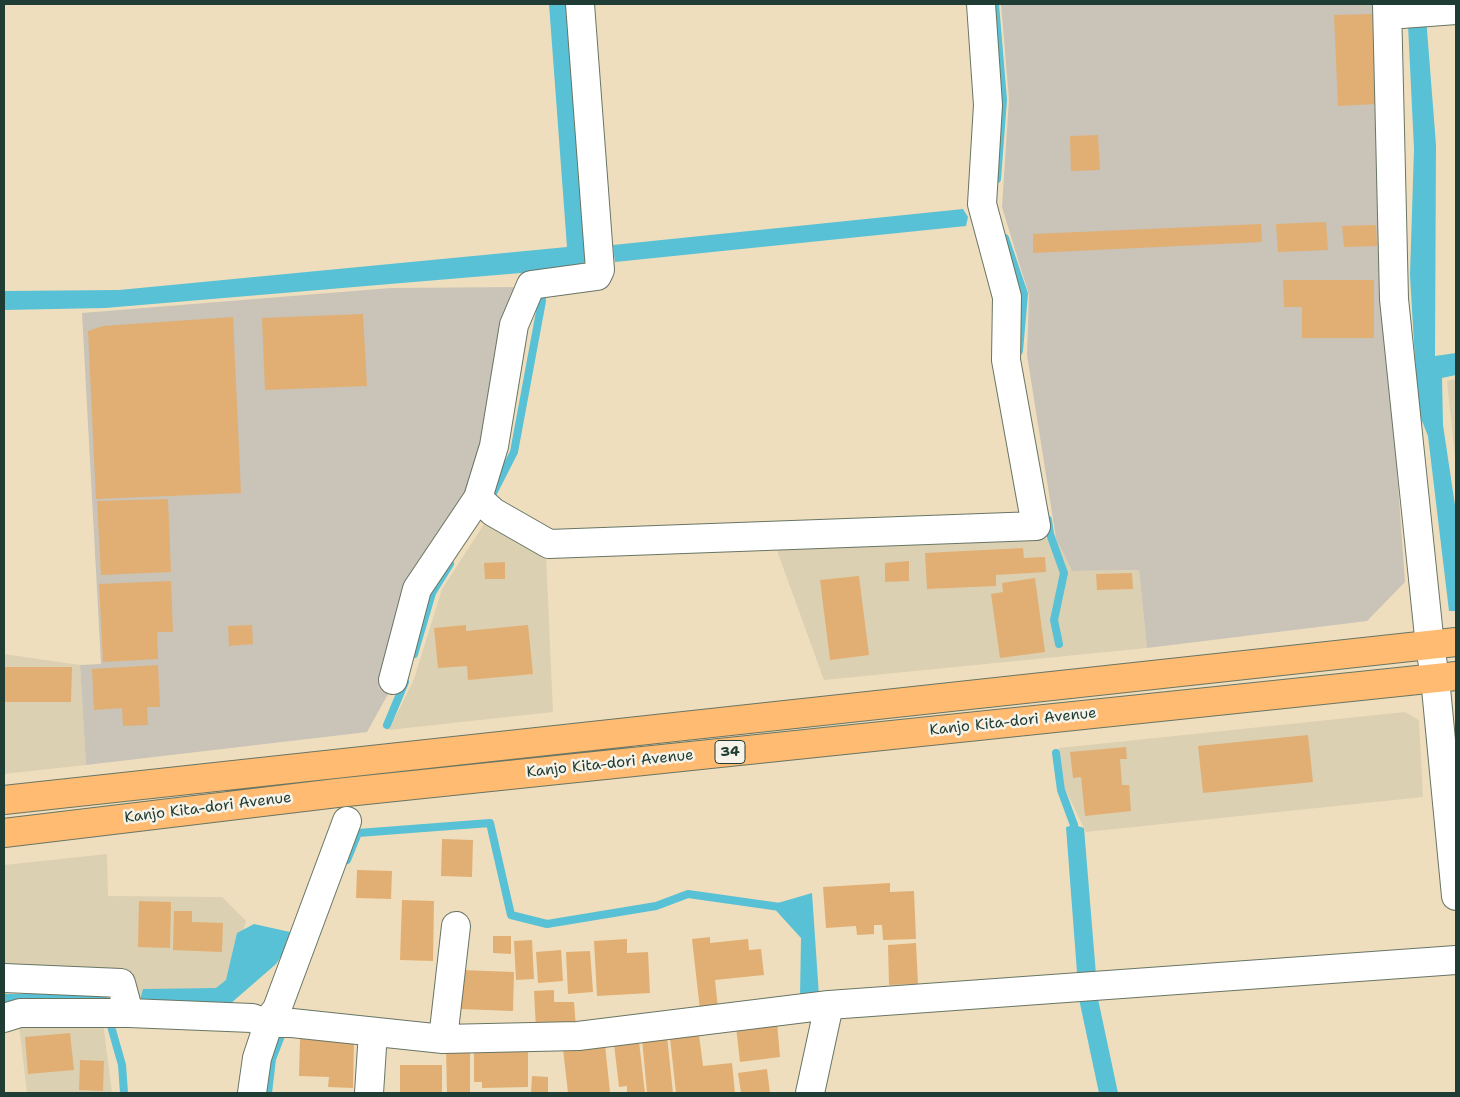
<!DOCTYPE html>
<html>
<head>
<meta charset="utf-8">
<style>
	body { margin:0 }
	#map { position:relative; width:1460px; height:1097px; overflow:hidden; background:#efdebd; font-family:"Shantell Sans",sans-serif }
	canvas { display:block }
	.frame { position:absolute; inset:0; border:5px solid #1f3d34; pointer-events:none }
</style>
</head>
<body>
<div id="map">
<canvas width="1460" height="1097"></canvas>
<div class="frame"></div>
</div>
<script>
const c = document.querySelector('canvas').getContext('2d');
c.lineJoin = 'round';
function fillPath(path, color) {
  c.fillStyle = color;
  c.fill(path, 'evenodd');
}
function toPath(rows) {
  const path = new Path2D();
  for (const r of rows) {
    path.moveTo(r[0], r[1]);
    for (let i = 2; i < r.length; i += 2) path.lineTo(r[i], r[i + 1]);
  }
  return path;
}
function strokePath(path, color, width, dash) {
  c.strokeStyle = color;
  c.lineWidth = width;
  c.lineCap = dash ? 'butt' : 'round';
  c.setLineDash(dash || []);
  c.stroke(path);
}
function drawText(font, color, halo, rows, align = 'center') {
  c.font = font + ' "Shantell Sans",sans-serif';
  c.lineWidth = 5;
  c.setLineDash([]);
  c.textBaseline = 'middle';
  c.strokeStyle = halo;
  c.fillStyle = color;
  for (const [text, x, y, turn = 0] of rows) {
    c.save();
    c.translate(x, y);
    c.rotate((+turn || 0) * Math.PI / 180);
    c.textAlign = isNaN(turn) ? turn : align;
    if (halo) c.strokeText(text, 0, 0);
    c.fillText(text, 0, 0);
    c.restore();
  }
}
fillPath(toPath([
	[1456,379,1456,467,1447,381],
	[486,521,546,554,553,712,389,730,414,679,442,589],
	[1056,538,1072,571,1139,570,1147,648,824,680,776,548],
	[4,654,80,665,86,765,4,774],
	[1405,712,1419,720,1423,797,1086,832,1065,789,1059,748],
	[107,854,108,896,222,897,246,921,224,992,146,995,103,1022,112,1093,27,1093,19,1025,109,974,4,970,4,865]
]), '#dcd0b2');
fillPath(toPath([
	[1001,4,1374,4,1385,304,1405,582,1367,621,1147,648,1139,570,1072,571,1056,538,1027,355,1029,295,1002,207,1009,99],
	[520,287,472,498,411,589,393,685,367,732,86,765,80,665,101,664,82,313,391,288]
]), '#c9c3b8');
fillPath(toPath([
	[549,4,566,4,587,259,580,268,105,308,4,310,4,291,119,290,567,247],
	[1407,4,1425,4,1436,145,1435,356,1456,353,1456,375,1442,378,1443,425,1456,512,1456,611,1449,611,1428,436,1418,411,1410,275,1414,149],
	[963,209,968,217,966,226,615,262,613,245],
	[1074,825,1084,828,1098,999,1118,1093,1099,1093,1079,999,1066,827],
	[812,893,819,996,800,997,801,938,771,905],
	[254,924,290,932,285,951,276,964,230,1004,140,1000,143,989,216,988,226,980,237,933]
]), '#58c1d5');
strokePath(toPath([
	[995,4,1003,100,997,179],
	[1005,238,1024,294,1019,351],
	[490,499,514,452,542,301,541,288],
	[1048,520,1050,534,1064,573,1054,620,1059,644],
	[414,654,432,593,450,564],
	[387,725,405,682],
	[1056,753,1061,790,1074,825,1075,834],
	[347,860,358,833,490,823,511,915,547,924,656,906,688,894,780,907],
	[4,998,103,998,122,1065,124,1093],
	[268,1093,272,1059,284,1028]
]), '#58c1d5', 8);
fillPath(toPath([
	[1372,14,1377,104,1338,106,1334,15],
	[1098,135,1100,170,1071,171,1070,136],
	[1326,222,1328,250,1278,252,1276,224],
	[1261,224,1262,242,1033,253,1033,234],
	[1376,225,1377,246,1344,247,1342,226],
	[1283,280,1374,280,1374,338,1302,338,1302,307,1284,307],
	[363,314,367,386,265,390,262,318],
	[233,317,241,493,96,499,88,331,103,326],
	[168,499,171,572,101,575,97,501],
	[1023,548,1024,558,1045,557,1046,572,996,575,996,586,927,589,925,553],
	[909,561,909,581,885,582,885,563],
	[505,562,505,579,485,579,484,563],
	[1132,573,1133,589,1097,590,1096,574],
	[859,576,869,655,830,660,820,580],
	[1035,578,1045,652,1000,658,991,594,1003,592,1002,583],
	[171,581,173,632,157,632,158,659,103,662,99,584],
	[252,625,253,644,229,646,228,626],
	[466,625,466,631,528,625,533,674,468,680,467,666,438,668,434,628],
	[158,665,160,707,147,707,148,725,123,726,122,708,94,710,92,669],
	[4,667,72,667,71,702,4,702],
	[1308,735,1313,782,1203,793,1198,746],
	[1126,747,1127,759,1120,759,1122,785,1129,785,1131,811,1085,816,1081,777,1073,778,1070,752],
	[442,839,473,840,472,877,441,876],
	[357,870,392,871,391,899,356,898],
	[890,883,890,892,914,891,916,939,883,940,882,925,874,925,874,934,857,935,856,926,826,928,823,887],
	[402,900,434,901,433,961,400,960],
	[139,901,171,902,170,948,138,947],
	[174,911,192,911,192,922,223,923,222,952,173,950],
	[493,936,511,936,511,954,493,953],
	[710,937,710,943,748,939,749,950,761,949,764,975,715,980,718,1008,700,1010,692,939],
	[627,939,627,953,648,952,650,993,597,996,594,941],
	[532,940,534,979,516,980,514,941],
	[916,943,918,984,889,985,888,945],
	[561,950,563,981,538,983,536,952],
	[590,951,593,992,568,994,566,952],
	[462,970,514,972,513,1011,460,1009],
	[554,990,554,1002,574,1002,576,1027,536,1029,534,991],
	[777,1022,780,1057,740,1062,736,1027],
	[70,1033,74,1070,28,1074,25,1037],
	[699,1035,703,1066,732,1063,735,1093,676,1093,670,1038],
	[667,1036,673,1093,647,1093,642,1039],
	[300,1039,354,1041,353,1088,328,1087,329,1077,299,1076],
	[639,1042,645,1093,627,1093,627,1086,619,1087,614,1044],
	[605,1045,610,1092,568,1093,563,1049],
	[446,1049,470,1049,470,1093,447,1093],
	[528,1049,528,1087,482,1088,482,1082,474,1082,474,1050],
	[80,1060,104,1061,103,1091,79,1090],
	[400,1065,442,1065,442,1093,400,1093],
	[767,1069,770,1093,741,1093,738,1073],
	[532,1076,548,1077,548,1093,531,1093]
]), '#e1af73');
const minor = toPath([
	[1387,4,1394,299,1430,646,1435,678,1456,896],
	[1388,15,1456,10],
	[478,498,493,512,549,544,1036,526,1006,360,1007,297,982,204,988,105,981,4],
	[393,680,417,589,478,498,494,446,514,325,531,285,597,276,600,270,580,4],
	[4,978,121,983,129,1013],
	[4,1018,20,1013,129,1013,252,1018,266,1023,266,1031,257,1058,252,1093],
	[266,1023,292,1023,443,1039,578,1036,829,1005,1456,960],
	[266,1023,277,1009,347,821],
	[443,1039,456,926],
	[369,1093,373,1032],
	[810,1093,829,1005]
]);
const highway = toPath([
	[4,800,1456,642],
	[4,833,337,793,1456,676]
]);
strokePath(minor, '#687564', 30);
strokePath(highway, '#687564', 30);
strokePath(minor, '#fff', 28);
strokePath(highway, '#febb71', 28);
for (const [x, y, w] of [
	[730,752,30]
]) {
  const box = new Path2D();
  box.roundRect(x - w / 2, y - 11.5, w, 23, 4);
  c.fillStyle = '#f7f3e8';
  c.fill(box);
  strokePath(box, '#1f3d34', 1);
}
drawText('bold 14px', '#1f3d34', null, [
	["34",730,752]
]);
drawText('15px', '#1f3d34', '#f7f3e8', [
	["Kanjo Kita-dori Avenue",1013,722,-6],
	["Kanjo Kita-dori Avenue",610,764,-6],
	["Kanjo Kita-dori Avenue",208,808,-7]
]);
</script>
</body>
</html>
